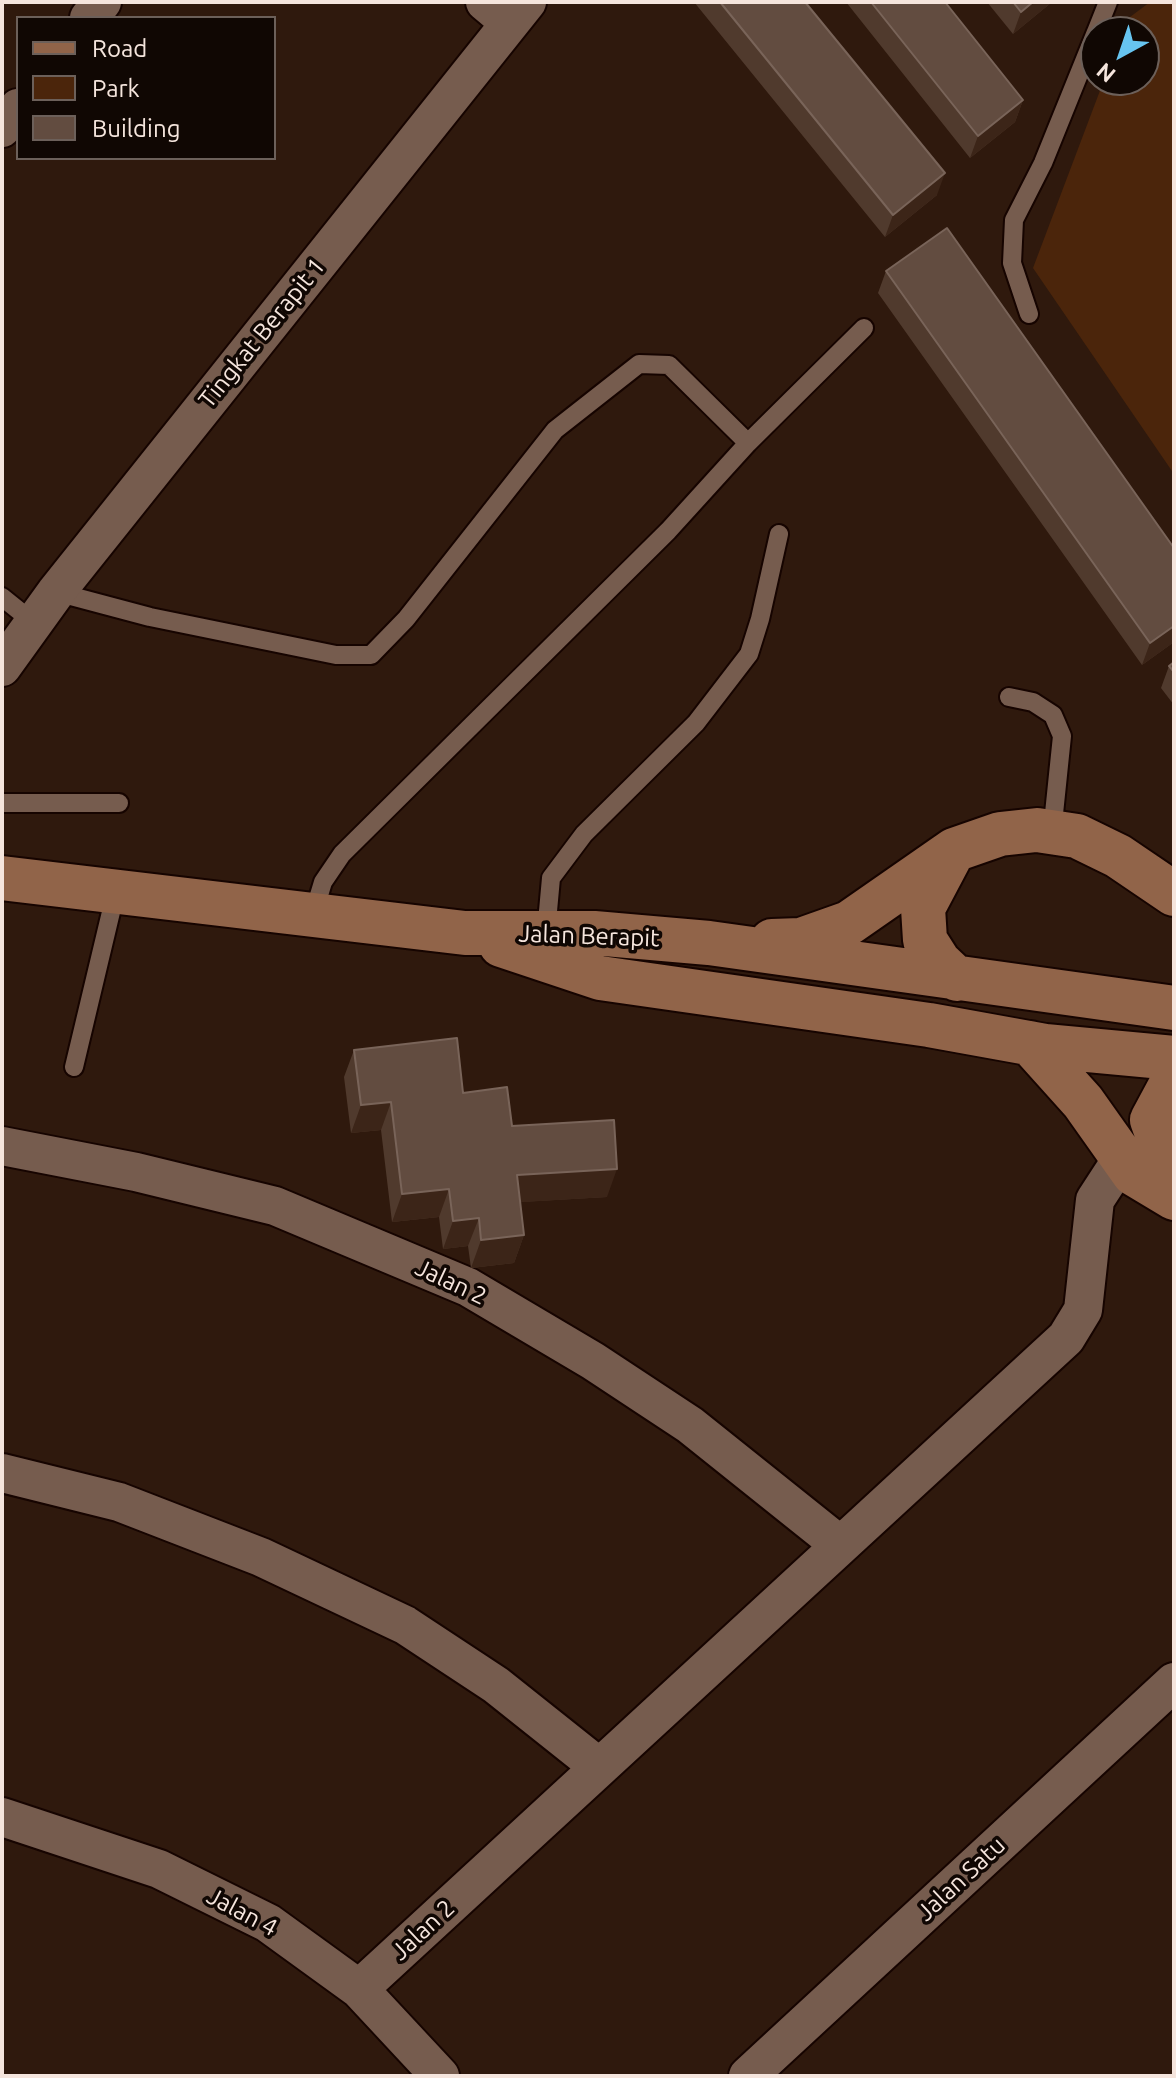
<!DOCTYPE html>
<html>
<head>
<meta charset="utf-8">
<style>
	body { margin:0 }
	#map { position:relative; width:1176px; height:2078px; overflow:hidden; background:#2f190d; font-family:Ubuntu,sans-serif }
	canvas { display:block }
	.frame { position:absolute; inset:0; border:4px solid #f5e5dd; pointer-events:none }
	.legend { position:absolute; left:16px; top:16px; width:260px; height:144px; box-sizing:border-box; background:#100703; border:2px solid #6c605a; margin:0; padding:10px 14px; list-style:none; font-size:24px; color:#f5e5dd }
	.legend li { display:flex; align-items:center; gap:16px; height:40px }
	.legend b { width:40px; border:2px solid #6c605a }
	.north { position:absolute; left:1080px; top:16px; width:80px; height:80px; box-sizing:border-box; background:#100703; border:2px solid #6c605a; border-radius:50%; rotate:220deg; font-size:22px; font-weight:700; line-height:32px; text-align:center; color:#f5e5dd }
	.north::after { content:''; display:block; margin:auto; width:28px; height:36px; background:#67c4f0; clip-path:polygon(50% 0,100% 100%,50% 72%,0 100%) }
</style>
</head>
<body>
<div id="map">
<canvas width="1176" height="2078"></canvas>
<div class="frame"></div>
<ul class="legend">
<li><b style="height:10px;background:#916449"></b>Road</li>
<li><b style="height:22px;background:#4b250b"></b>Park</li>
<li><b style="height:22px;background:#624c40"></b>Building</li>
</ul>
<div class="north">N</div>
</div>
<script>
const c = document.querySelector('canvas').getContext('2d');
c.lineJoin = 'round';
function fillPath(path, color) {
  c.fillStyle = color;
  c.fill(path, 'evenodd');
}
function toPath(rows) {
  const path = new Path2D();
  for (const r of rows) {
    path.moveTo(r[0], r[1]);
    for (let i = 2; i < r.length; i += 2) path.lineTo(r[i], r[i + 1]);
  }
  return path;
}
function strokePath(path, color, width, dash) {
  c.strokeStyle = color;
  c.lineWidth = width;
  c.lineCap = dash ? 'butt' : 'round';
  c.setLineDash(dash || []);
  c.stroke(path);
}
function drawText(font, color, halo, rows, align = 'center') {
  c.font = font + ' Ubuntu,sans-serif';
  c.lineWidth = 7;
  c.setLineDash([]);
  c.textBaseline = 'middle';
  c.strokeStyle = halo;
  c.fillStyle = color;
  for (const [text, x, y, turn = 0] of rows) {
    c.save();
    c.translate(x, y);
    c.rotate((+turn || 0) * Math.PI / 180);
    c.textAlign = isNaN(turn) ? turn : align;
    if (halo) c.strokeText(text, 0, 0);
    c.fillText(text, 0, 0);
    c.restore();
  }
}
fillPath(toPath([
	[1150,2,1174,2,1174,474,1033,268,1104,80,1144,80,1144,32,1122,32,1126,20]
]), '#4b250b');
const service = toPath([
	[1096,32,1108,2],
	[1029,314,1012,263,1014,220,1043,163,1096,32],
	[56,592,150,617,336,655,371,655,406,619,555,430,639,364,669,365,748,443,864,328],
	[2,597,33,622],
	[1009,697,1033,702,1053,715,1062,736,1052,833],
	[2,803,119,803],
	[313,915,323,882,342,854,668,531,748,443],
	[546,933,551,878,584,834,696,723,749,654,760,619,779,534],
	[74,1067,116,891]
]);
const minor = toPath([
	[485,2,510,23],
	[89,18,102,2],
	[2,128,18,108],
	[2,667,56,592,527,2],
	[2,1146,136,1172,275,1206,468,1287,593,1361,690,1425,840,1545],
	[2,1473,119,1502,261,1557,405,1625,496,1685,599,1767],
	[2,1817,159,1869,268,1923,359,1989,440,2076],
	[359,1989,1066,1338,1083,1310,1095,1200,1121,1160],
	[748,2076,1174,1682]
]);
const secondary = toPath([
	[951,855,923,908,925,940,939,962,957,979],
	[2,878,465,933,594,933,709,943,1174,1008],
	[772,941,801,940,849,923,954,850,1000,834,1037,830,1077,836,1118,856,1174,894],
	[501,945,600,978,929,1025,1045,1046,1174,1058],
	[1030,1043,1083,1102,1134,1174,1174,1198],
	[1174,1079,1152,1120,1165,1156,1174,1166]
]);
strokePath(service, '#160400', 22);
strokePath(minor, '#160400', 42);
strokePath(secondary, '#160400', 48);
strokePath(service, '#765c4e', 18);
strokePath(minor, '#765c4e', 38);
strokePath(secondary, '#916449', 44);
fillPath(toPath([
	[694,2,805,2,937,195,885,237],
	[846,2,945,2,1023,100,1015,122,970,158],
	[987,2,1052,2,1013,34],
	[886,271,1174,548,1174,642,1142,665,878,293],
	[1174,662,1174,705,1161,688,1169,666],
	[354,1050,463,1093,512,1126,607,1197,520,1202,524,1235,514,1263,471,1268,468,1246,443,1249,439,1217,392,1222,381,1130,351,1133,344,1077]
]), '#503a2d');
fillPath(toPath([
	[1033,2,1052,2,1013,34,1021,12],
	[1023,100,1015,122,970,158,978,136],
	[945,173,937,195,885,237,893,215],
	[1174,626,1174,642,1142,665,1150,643],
	[391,1102,381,1130,351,1133,361,1105],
	[617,1169,607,1197,507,1203,517,1175],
	[449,1189,439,1217,392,1222,402,1194],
	[479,1218,468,1246,443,1249,453,1221],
	[524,1235,514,1263,471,1268,481,1240]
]), '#3c2518');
const building = toPath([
	[720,2,805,2,945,173,893,215,720,2],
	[871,2,945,2,1023,100,978,136,871,2],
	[1013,2,1033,2,1021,12,1013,2],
	[947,228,1174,548,1174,626,1150,643,886,271,947,228],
	[1174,662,1174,672,1169,666,1174,662],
	[457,1038,463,1093,507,1087,512,1126,614,1120,617,1169,517,1175,524,1235,481,1240,479,1218,453,1221,449,1189,402,1194,391,1102,361,1105,354,1050,457,1038]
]);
fillPath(building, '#624c40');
strokePath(building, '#796459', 2);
drawText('24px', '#f5e5dd', '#100703', [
	["Tingkat Berapit 1",262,333,-51],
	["Jalan Berapit",589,936,2],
	["Jalan 2",451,1282,25],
	["Jalan Satu",961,1879,-43],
	["Jalan 4",242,1912,28],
	["Jalan 2",423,1930,-43]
]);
</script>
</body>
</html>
